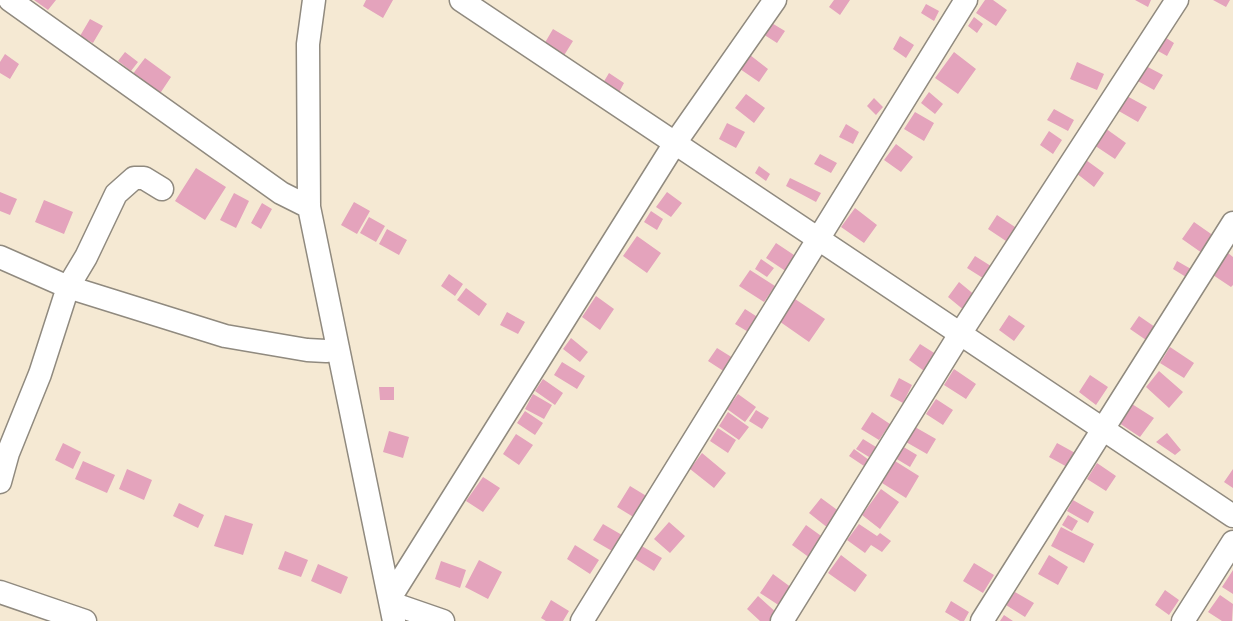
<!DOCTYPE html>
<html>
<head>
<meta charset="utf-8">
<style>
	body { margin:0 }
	canvas { display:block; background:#f5e9d3 }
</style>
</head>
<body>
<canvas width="1233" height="621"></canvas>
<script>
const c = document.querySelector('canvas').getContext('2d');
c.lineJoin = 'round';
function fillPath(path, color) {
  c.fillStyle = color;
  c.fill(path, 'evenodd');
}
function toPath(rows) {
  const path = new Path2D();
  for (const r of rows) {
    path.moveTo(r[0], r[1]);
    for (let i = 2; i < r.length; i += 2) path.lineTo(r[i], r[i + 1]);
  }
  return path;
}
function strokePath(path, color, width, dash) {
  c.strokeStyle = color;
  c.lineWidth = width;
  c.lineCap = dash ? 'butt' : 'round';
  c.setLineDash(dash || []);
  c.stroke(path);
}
fillPath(toPath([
	[34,0,56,0,48,10],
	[366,0,393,0,383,18,363,6],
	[834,0,850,0,840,15,829,7],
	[985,0,993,0,1007,10,996,26,976,13],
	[1135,0,1151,0,1148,7],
	[1213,0,1230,0,1226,7],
	[926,4,939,11,934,21,921,13],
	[974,17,983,24,977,33,968,26],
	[90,19,103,26,93,43,80,36],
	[770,22,785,31,777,43,763,34],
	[553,29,573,41,563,57,543,46],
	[1160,34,1174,43,1167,56,1151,47],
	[900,36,914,45,906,58,893,49],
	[125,52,138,62,131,71,118,61],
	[954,52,976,69,958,94,935,78],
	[5,54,19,64,10,79,0,73,0,62],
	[750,55,768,69,759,82,740,69],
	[145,58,171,77,159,95,132,75],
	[1077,62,1104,74,1097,90,1070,79],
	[1144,65,1163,75,1154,90,1136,80],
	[609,73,624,83,616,98,600,88],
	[929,92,943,104,935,114,921,103],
	[746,94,765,108,754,123,735,108],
	[1125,95,1147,107,1138,122,1117,110],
	[874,98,883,107,876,115,867,106],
	[1054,109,1074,120,1068,131,1047,120],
	[915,112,934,123,924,141,904,129],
	[727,123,745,132,736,148,719,139],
	[846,124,859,132,853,144,839,137],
	[1105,128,1126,143,1115,159,1094,145],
	[1049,131,1062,140,1053,154,1040,145],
	[896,144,913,157,901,172,884,160],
	[820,154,837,163,831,173,814,164],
	[1086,160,1104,173,1094,187,1076,173],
	[759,166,770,174,766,181,755,173],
	[196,168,226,187,205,220,175,201],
	[790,178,821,193,816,202,786,186],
	[0,192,17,199,10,215,0,211],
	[667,192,682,203,671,217,656,207],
	[234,193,249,201,236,228,220,220],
	[44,200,73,212,64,234,35,222],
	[354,202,370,211,357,234,341,225],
	[262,203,272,209,261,229,251,223],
	[855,208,877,225,864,243,841,227],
	[651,211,663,219,657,230,644,222],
	[997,215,1018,229,1009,243,988,229],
	[369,217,385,226,376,242,360,233],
	[1194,222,1214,236,1202,253,1182,239],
	[387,229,407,240,399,255,379,244],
	[637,236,661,253,647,273,623,256],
	[776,243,797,257,787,272,766,258],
	[1228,253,1233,257,1233,285,1231,287,1213,275],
	[975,256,994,268,986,280,967,268],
	[761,259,774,268,767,277,755,269],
	[1177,261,1191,269,1186,277,1173,269],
	[750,270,775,286,764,302,739,286],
	[449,274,463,284,455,296,441,286],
	[959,282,976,296,965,311,948,297],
	[466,288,487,304,479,316,457,300],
	[596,296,614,309,600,330,582,317],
	[792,297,825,319,809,342,776,319],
	[745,309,759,318,750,333,735,324],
	[507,312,525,322,518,334,500,325],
	[1009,315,1025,326,1014,341,999,330],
	[1139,316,1155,327,1146,340,1130,329],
	[571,338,588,352,580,362,563,349],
	[920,344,939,356,927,373,909,360],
	[1170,347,1194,363,1184,378,1160,363],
	[717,348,733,358,725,372,708,361],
	[562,362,585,376,577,389,554,375],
	[954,369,976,384,966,399,944,385],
	[1159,371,1183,392,1169,408,1146,387],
	[1090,375,1108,387,1096,405,1079,392],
	[899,378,912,385,903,403,890,396],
	[543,379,563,393,555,405,535,391],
	[379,387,394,387,394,400,380,400],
	[533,394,552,405,544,419,525,409],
	[738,394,756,407,745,422,727,409],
	[936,399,953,410,943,425,926,414],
	[1132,404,1154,418,1140,437,1119,423],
	[756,410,769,418,762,429,749,421],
	[525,411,543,423,535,435,517,423],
	[728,412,749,427,739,440,719,426],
	[872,412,890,424,879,440,861,429],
	[915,427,936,439,927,454,906,442],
	[718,428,736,440,728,453,710,441],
	[389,431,409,437,403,458,383,452],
	[1167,433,1181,450,1175,455,1156,442],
	[516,434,533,445,519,465,503,454],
	[863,439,876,447,869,457,856,449],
	[63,443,81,452,73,469,55,460],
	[1057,443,1077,454,1069,468,1049,457],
	[902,446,917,455,910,467,895,458],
	[854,449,869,460,864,466,849,456],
	[702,453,726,473,714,488,690,469],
	[83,461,115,475,107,493,75,479],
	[895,461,919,476,906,498,882,483],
	[1097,463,1116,476,1106,491,1087,479],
	[127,469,152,480,144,500,119,489],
	[1233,469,1233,488,1224,482],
	[483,477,500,488,483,512,466,501],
	[630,486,648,497,635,518,617,507],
	[881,489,899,502,880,529,862,515],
	[821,498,840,512,828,528,809,513],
	[1073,500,1094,512,1088,523,1067,511],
	[179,503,204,515,198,528,173,516],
	[225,515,253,524,243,555,214,546],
	[1068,515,1078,521,1072,531,1062,525],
	[669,522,685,536,670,553,654,539],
	[603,524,622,535,612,551,593,540],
	[859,524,877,536,880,533,891,541,882,552,871,545,865,553,847,540],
	[806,525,824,538,810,558,792,545],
	[1061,527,1094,544,1084,563,1051,546],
	[575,545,599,560,590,574,567,559],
	[640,545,662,558,654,571,632,557],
	[285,551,308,560,301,577,278,569],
	[841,555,867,575,855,592,828,573],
	[1049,555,1068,567,1058,585,1038,574],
	[479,560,502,572,488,599,465,587],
	[441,561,466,570,460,588,435,579],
	[974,563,994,575,983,593,963,581],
	[318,564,348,577,341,594,311,581],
	[1233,570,1233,594,1222,587],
	[773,574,792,588,780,606,760,593],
	[1165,590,1179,600,1169,615,1155,605],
	[1015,592,1034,603,1025,617,1006,605],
	[1220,595,1233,604,1232,621,1222,621,1208,612],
	[758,596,779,615,773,621,760,621,747,609],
	[551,600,569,611,563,621,546,621,541,618],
	[951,601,969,612,964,621,960,621,945,612],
	[1004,615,1013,621,1000,621]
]), '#e4a3bc');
const minor = toPath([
	[10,0,281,193,309,207],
	[314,0,308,44,309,207,394,621],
	[461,0,1233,516],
	[0,257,68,287,225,336,307,350,326,351,338,348],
	[0,482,8,453,40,374,68,287,86,257,116,194,134,178,144,178,162,189],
	[0,592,85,621],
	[390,598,675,143,775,0],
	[391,603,443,621],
	[582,621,966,0],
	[782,621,960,334,1177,0],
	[982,621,1233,223],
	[1183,621,1233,542]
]);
strokePath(minor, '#908a7f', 25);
strokePath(minor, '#fff', 22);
</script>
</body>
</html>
